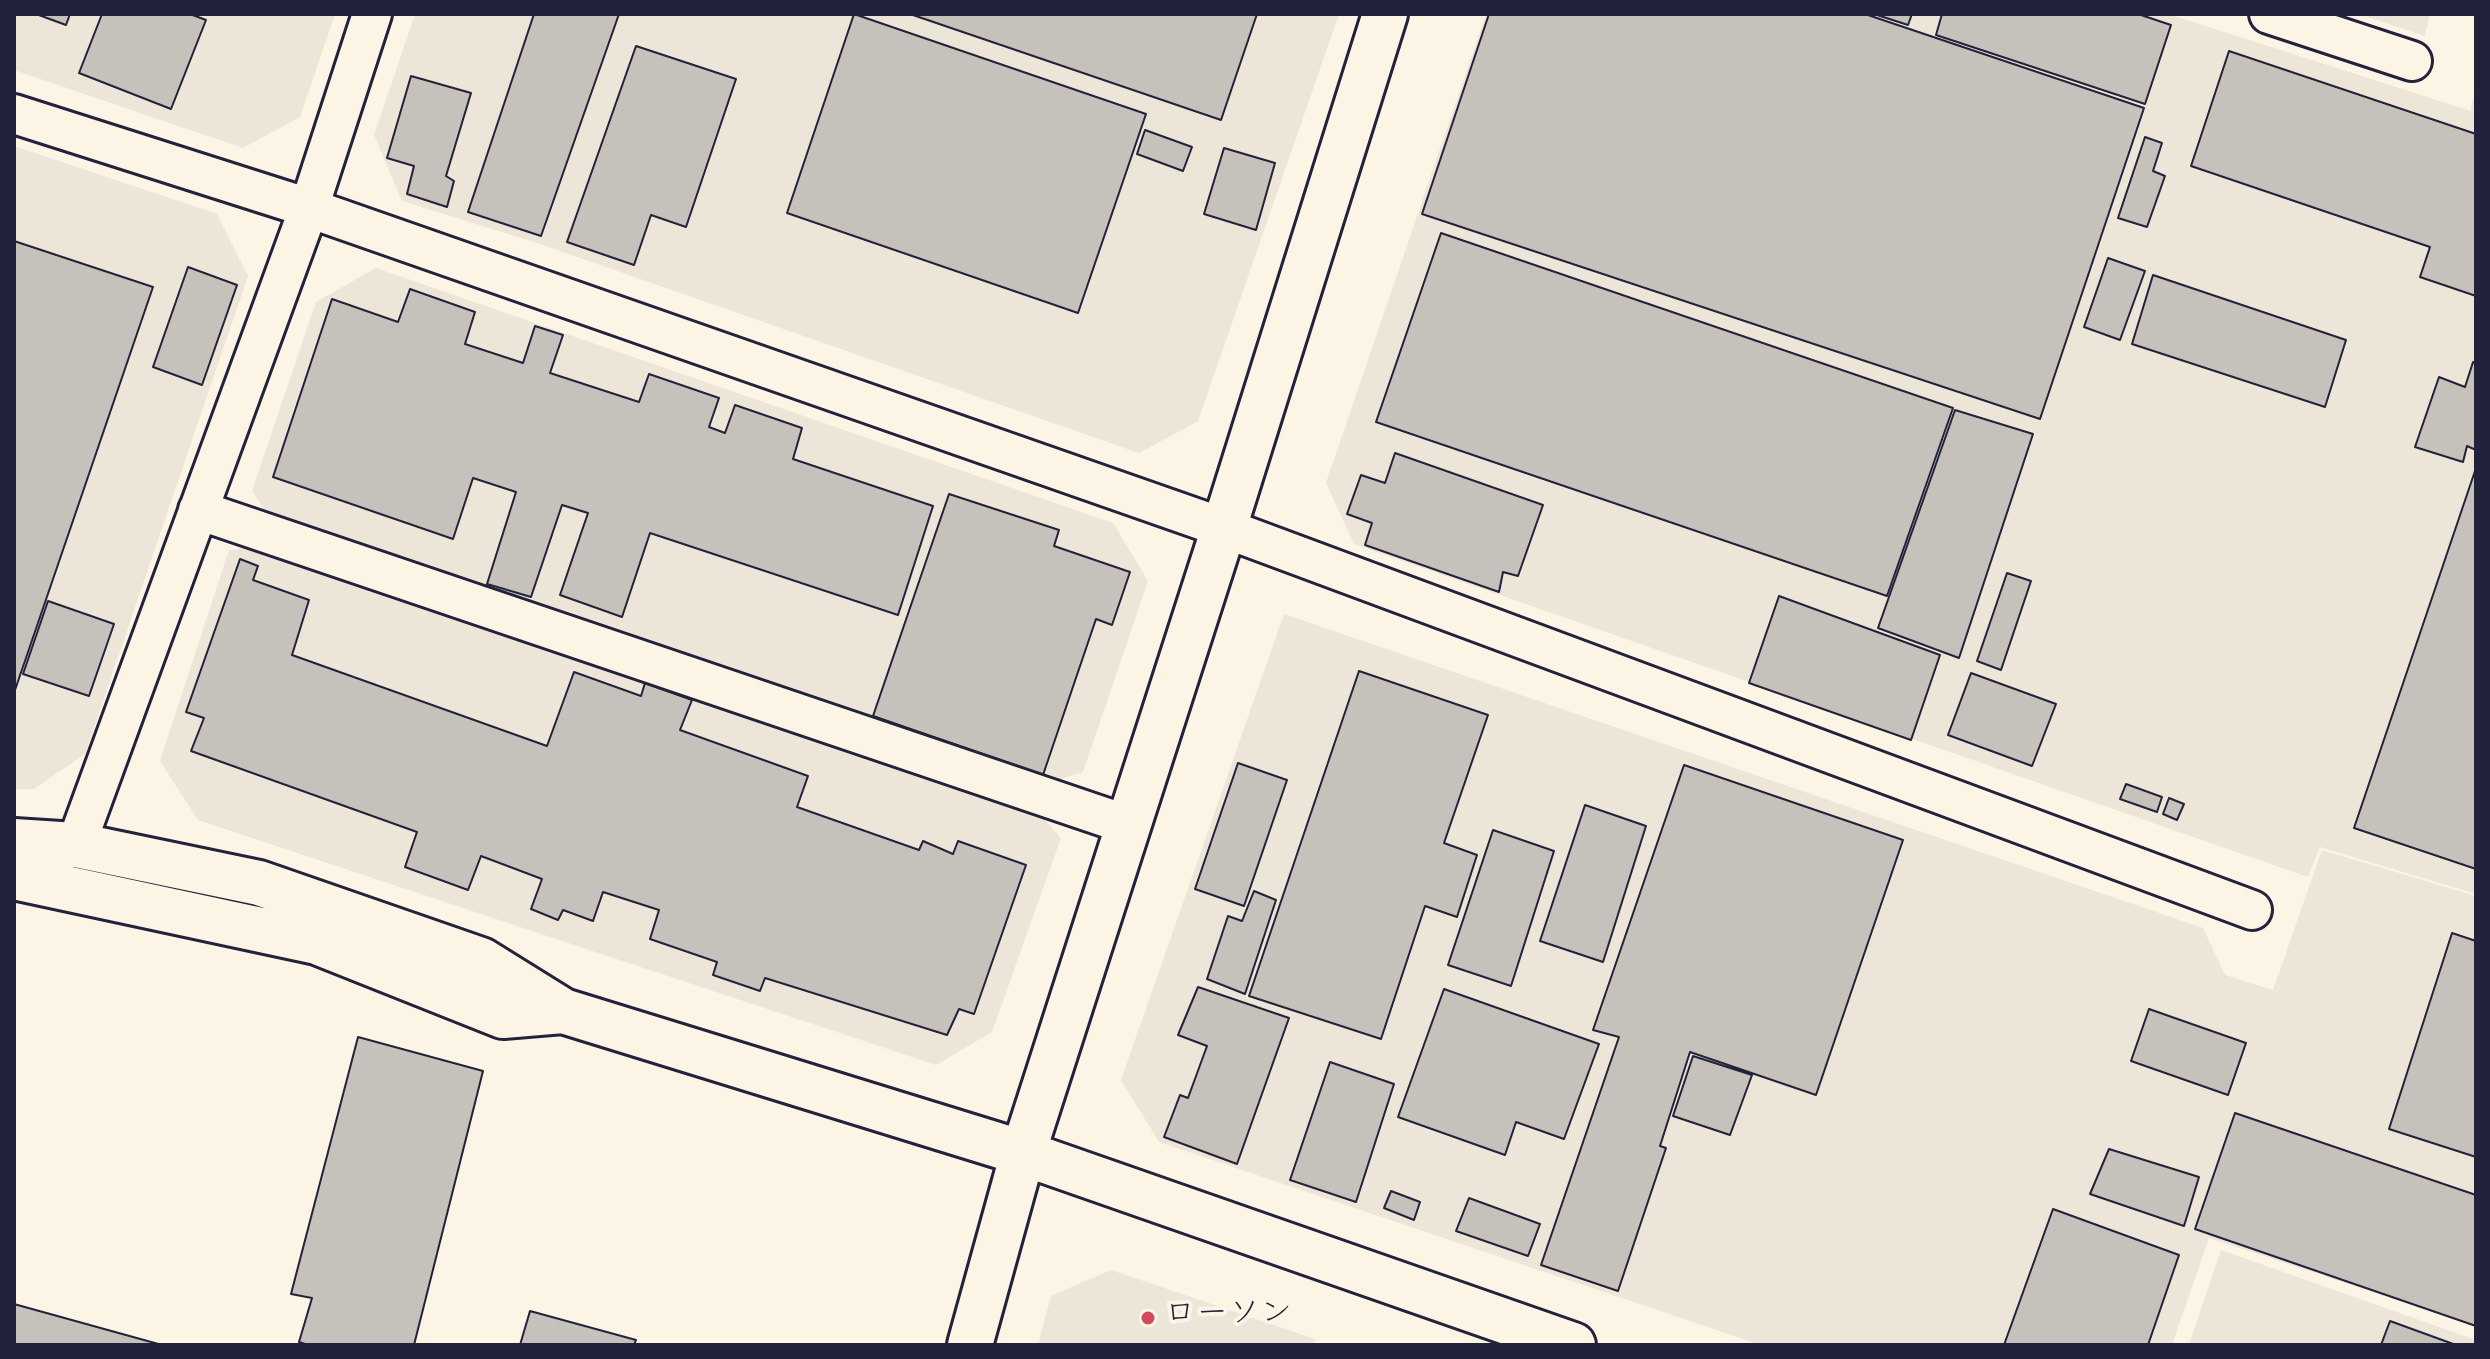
<!DOCTYPE html>
<html>
<head>
<meta charset="utf-8">
<style>
	body { margin:0 }
	#map { position:relative; width:2490px; height:1359px; overflow:hidden; background:#fcf5e5; font-family:Dekko,sans-serif }
	canvas { display:block }
	.frame { position:absolute; inset:0; border:16px solid #22223b; pointer-events:none }
</style>
</head>
<body>
<div id="map">
<canvas width="2490" height="1359"></canvas>
<div class="frame"></div>
</div>
<script>
const c = document.querySelector('canvas').getContext('2d');
c.lineJoin = 'round';
function fillPath(path, color) {
  c.fillStyle = color;
  c.fill(path, 'evenodd');
}
function toPath(rows) {
  const path = new Path2D();
  for (const r of rows) {
    path.moveTo(r[0], r[1]);
    for (let i = 2; i < r.length; i += 2) path.lineTo(r[i], r[i + 1]);
  }
  return path;
}
function strokePath(path, color, width, dash) {
  c.strokeStyle = color;
  c.lineWidth = width;
  c.lineCap = dash ? 'butt' : 'round';
  c.setLineDash(dash || []);
  c.stroke(path);
}
function drawText(font, color, halo, rows, align = 'center') {
  c.font = font + ' Dekko,"Klee One",sans-serif';
  c.lineWidth = 8;
  c.setLineDash([]);
  c.textBaseline = 'middle';
  c.strokeStyle = halo;
  c.fillStyle = color;
  for (const [text, x, y, turn = 0] of rows) {
    c.save();
    c.translate(x, y);
    c.rotate((+turn || 0) * Math.PI / 180);
    c.textAlign = isNaN(turn) ? turn : align;
    if (halo) c.strokeText(text, 0, 0);
    c.fillText(text, 0, 0);
    c.restore();
  }
}
fillPath(toPath([
	[14,14,335,14,300,117,243,148,14,70],
	[415,14,1339,14,1198,421,1139,453,537,243,402,201,374,135],
	[1486,14,2168,14,2471,111,2474,93,2476,94,2476,894,2320,847,2308,877,1354,544,1326,483],
	[2358,14,2430,14,2425,36],
	[14,146,217,214,248,276,85,754,34,789,14,789],
	[376,268,1113,523,1148,581,1083,772,1049,783,266,512,252,491,316,302],
	[251,547,1044,819,1061,838,992,1032,936,1065,198,820,160,761,229,550],
	[1284,614,2203,928,2225,975,2273,990,2322,850,2476,896,2476,1326,2209,1238,2172,1345,1761,1345,1159,1142,1121,1080],
	[2221,1250,2476,1340,2476,1345,2189,1345],
	[1111,1270,1315,1339,1313,1345,1038,1345,1051,1296]
]), '#ece5d8');
const building = toPath([
	[36,14,70,14,66,25,36,14],
	[102,14,190,14,206,20,171,109,79,73,102,14],
	[534,14,619,14,541,236,468,212,534,14],
	[854,14,1146,114,1078,313,787,213,854,14],
	[910,14,1257,14,1221,120,910,14],
	[1489,14,1865,14,2144,108,2040,419,1422,214,1489,14],
	[1874,14,1912,14,1908,25,1874,14],
	[1942,14,2138,14,2171,25,2145,104,1936,35,1942,14],
	[636,46,736,79,686,227,651,215,634,265,567,242,636,46],
	[2229,51,2476,134,2476,296,2420,277,2430,247,2191,166,2229,51],
	[411,76,471,93,446,176,454,181,447,207,407,194,414,166,387,158,411,76],
	[1145,130,1192,147,1183,171,1137,154,1145,130],
	[2145,137,2162,143,2153,171,2165,176,2147,227,2118,218,2145,137],
	[1224,148,1275,163,1256,230,1204,214,1224,148],
	[1441,233,1953,408,1887,596,1376,422,1441,233],
	[14,241,153,287,14,693,14,241],
	[2108,258,2145,271,2120,340,2084,327,2108,258],
	[188,267,237,285,202,385,153,367,188,267],
	[2153,275,2346,340,2325,407,2132,344,2153,275],
	[410,289,475,312,465,344,523,363,535,326,563,335,550,373,639,402,649,374,719,398,709,427,725,433,735,405,802,428,793,459,933,506,898,615,650,533,622,617,560,595,588,513,562,505,531,597,487,584,516,492,473,478,453,539,273,477,332,299,398,322,410,289],
	[2473,362,2476,364,2476,450,2467,446,2463,462,2415,447,2439,377,2465,387,2473,362],
	[1955,410,2033,434,1959,658,1878,628,1955,410],
	[1395,453,1543,505,1518,576,1503,572,1499,592,1365,545,1372,523,1347,514,1361,475,1385,483,1395,453],
	[2476,468,2476,869,2354,828,2476,468],
	[949,494,1059,530,1054,546,1130,572,1112,625,1096,619,1043,775,873,716,949,494],
	[240,559,258,566,253,580,309,600,292,655,547,746,574,672,641,696,645,683,692,700,680,730,808,776,797,807,919,850,923,841,953,854,958,841,1026,865,974,1014,959,1009,947,1035,765,978,760,991,713,975,717,962,650,939,659,910,603,892,593,921,563,910,558,920,531,909,542,879,481,856,468,890,405,867,417,832,191,751,204,718,186,712,240,559],
	[2007,573,2031,581,2001,670,1977,661,2007,573],
	[1779,596,1940,655,1911,740,1749,683,1779,596],
	[48,601,114,624,89,696,23,674,48,601],
	[1359,671,1488,715,1444,843,1477,855,1457,917,1425,906,1381,1039,1249,996,1359,671],
	[1971,673,2056,704,2032,766,1948,735,1971,673],
	[1238,763,1287,780,1244,906,1195,889,1238,763],
	[1684,765,1903,840,1816,1095,1690,1052,1660,1146,1666,1148,1618,1291,1541,1265,1619,1037,1593,1030,1684,765],
	[2126,784,2162,797,2157,812,2120,799,2126,784],
	[2169,798,2184,804,2177,820,2163,814,2169,798],
	[1585,805,1646,826,1603,962,1540,941,1585,805],
	[1493,830,1554,851,1511,986,1448,965,1493,830],
	[1254,891,1276,900,1245,994,1207,979,1228,916,1242,921,1254,891],
	[2452,933,2476,941,2476,1157,2389,1129,2452,933],
	[1198,987,1289,1018,1237,1164,1164,1137,1180,1095,1188,1098,1207,1046,1178,1035,1198,987],
	[1444,989,1599,1044,1564,1139,1516,1122,1505,1155,1398,1117,1444,989],
	[2149,1009,2246,1043,2228,1095,2131,1061,2149,1009],
	[358,1037,483,1071,414,1345,308,1345,299,1342,312,1298,291,1294,358,1037],
	[1693,1056,1752,1075,1730,1135,1673,1116,1693,1056],
	[1330,1062,1394,1084,1356,1202,1290,1180,1330,1062],
	[2235,1113,2476,1195,2476,1326,2195,1229,2235,1113],
	[2109,1149,2199,1177,2184,1226,2090,1194,2109,1149],
	[1391,1191,1420,1202,1414,1220,1384,1208,1391,1191],
	[1469,1198,1540,1224,1528,1256,1456,1231,1469,1198],
	[2053,1209,2179,1255,2148,1345,2004,1345,2053,1209],
	[14,1304,162,1345,14,1345,14,1304],
	[530,1311,636,1340,634,1345,520,1345,530,1311],
	[2390,1321,2456,1345,2381,1345,2390,1321]
]);
fillPath(building, '#c6c1bb');
strokePath(building, '#22223b', 2);
const street = toPath([
	[2269,14,2412,61],
	[14,114,309,208,1224,528,2252,910],
	[198,510,1128,825],
	[76,845,309,208,372,14]
]);
const secondary = toPath([
	[14,841,76,845,259,883,481,960,563,1011,1023,1153,1573,1345],
	[14,877,317,942,503,1016,563,1011],
	[970,1345,1023,1153,1224,528,1385,14]
]);
strokePath(street, '#22223b', 44);
strokePath(secondary, '#22223b', 50);
strokePath(street, '#fcf5e5', 38);
strokePath(secondary, '#fcf5e5', 44);
for (const [x, y, r, color] of [
	[1148,1318,8,"#d1495b"]
]) {
  const dot = new Path2D();
  dot.arc(x, y, r, 0, 2 * Math.PI);
  c.fillStyle = color;
  c.fill(dot);
  strokePath(dot, '#fcf5e5', 3);
}
drawText('32px', '#22223b', '#fcf5e5', [
	["ローソン",1164,1318]
], 'left');
</script>
</body>
</html>
